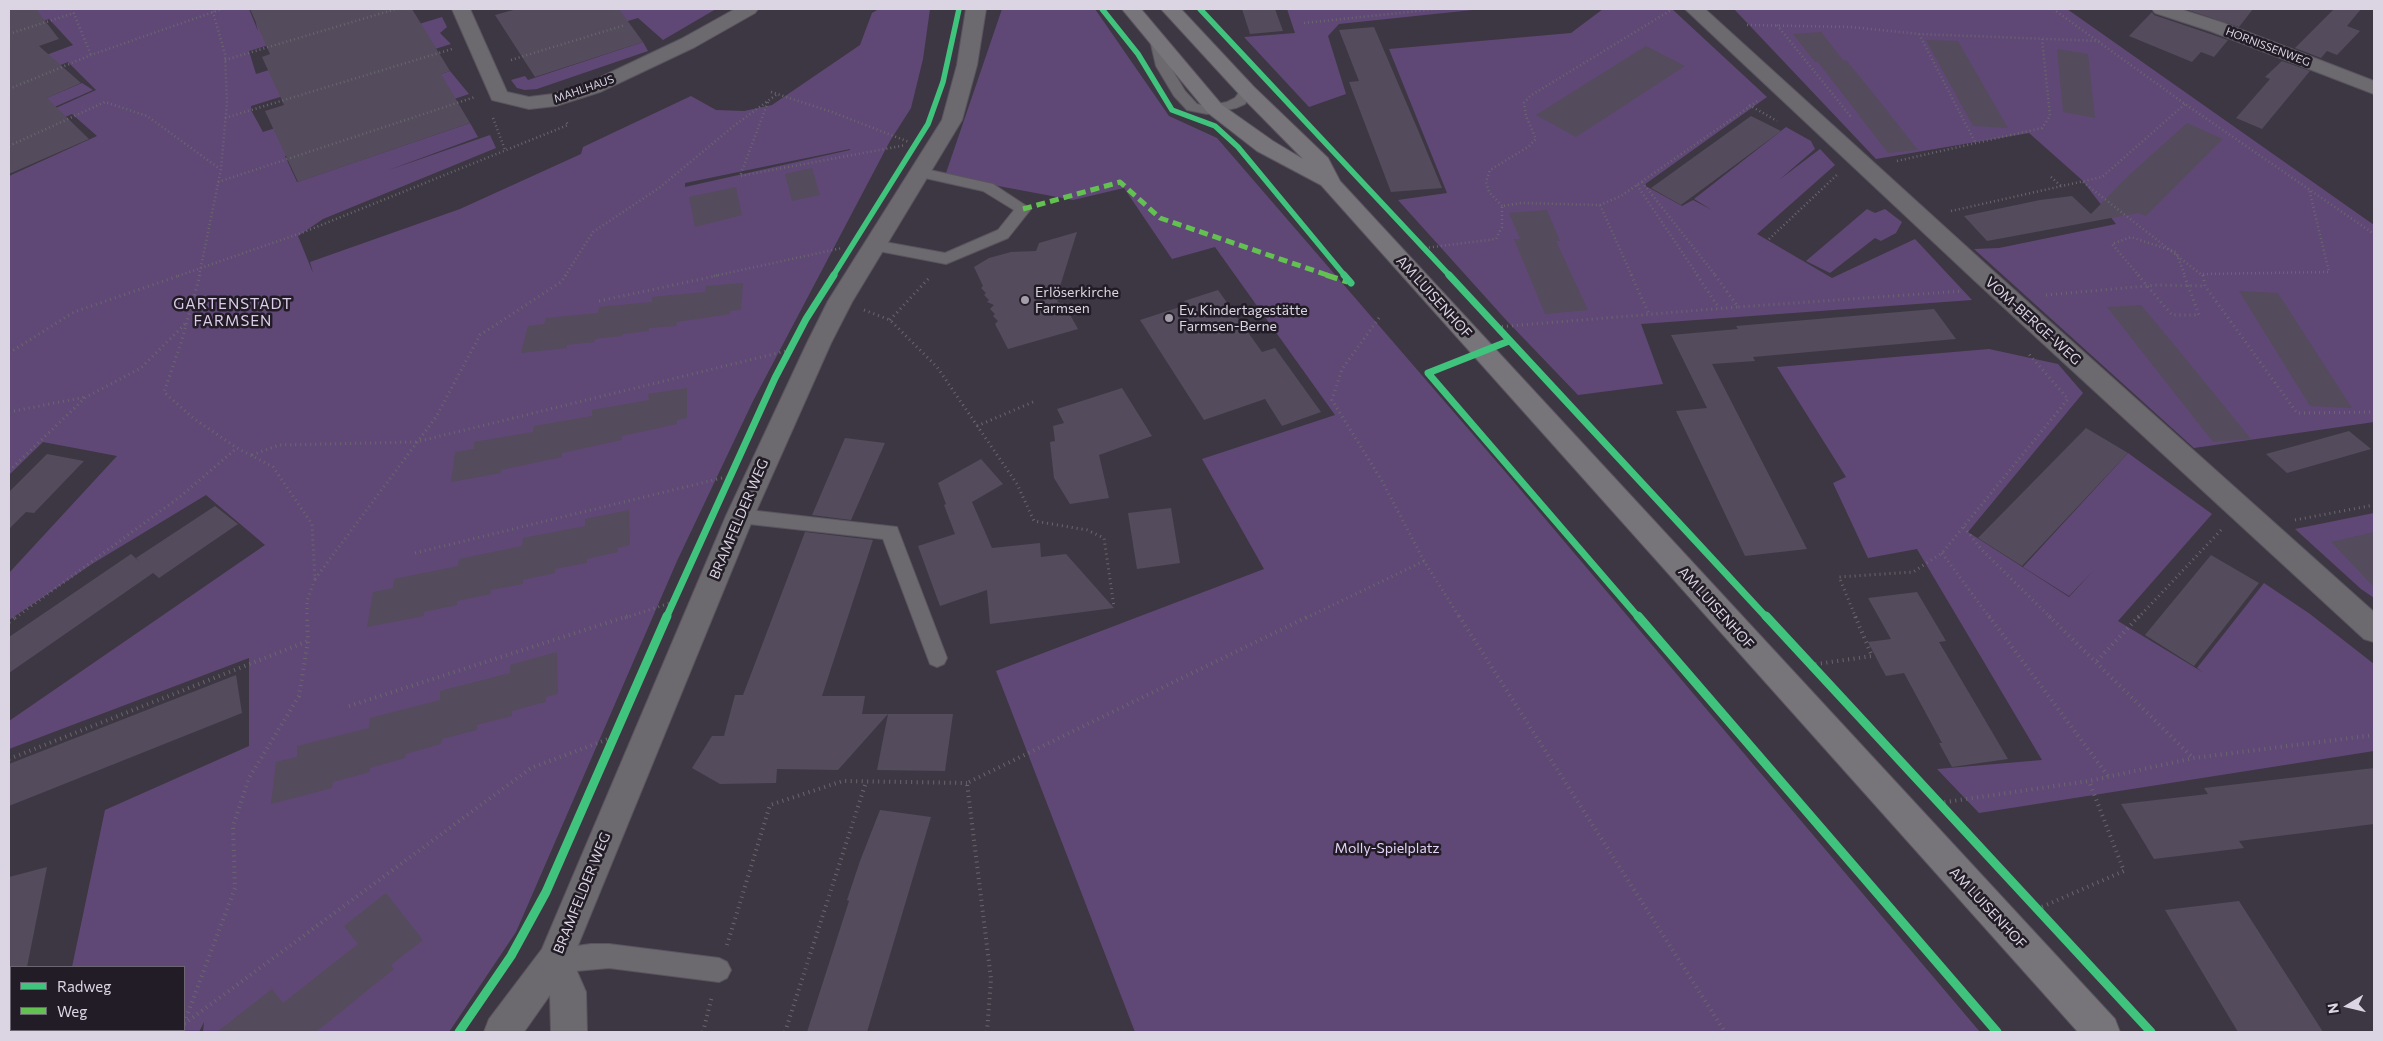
<!DOCTYPE html>
<html>
<head>
<meta charset="utf-8">
<style>
	body { margin:0 }
	#map { position:relative; width:2383px; height:1041px; overflow:hidden; background:#3d3743; font-family:Commissioner,sans-serif }
	canvas { display:block }
	.frame { position:absolute; inset:0; border:10px solid #dbd5e3; pointer-events:none }
	.legend { position:absolute; left:10px; top:966px; width:175px; height:65px; box-sizing:border-box; background:#221c26; border:1px solid #6c6672; margin:0; padding:6px 9px; list-style:none; font-size:15px; color:#dbd5e3 }
	.legend li { display:flex; align-items:center; gap:10px; height:25px }
	.legend b { width:25px; border:1px solid #6c6672 }
	.north { position:absolute; left:2323px; top:981px; width:50px; height:50px; -webkit-text-stroke:4px #221c26; paint-order:stroke; rotate:261deg; font-size:14px; font-weight:700; line-height:20px; text-align:center; color:#dbd5e3 }
	.north::after { content:''; display:block; margin:auto; width:18px; height:22px; background:#dbd5e3; clip-path:polygon(50% 0,100% 100%,50% 72%,0 100%) }
</style>
</head>
<body>
<div id="map">
<canvas width="2383" height="1041"></canvas>
<div class="frame"></div>
<ul class="legend">
<li><b style="height:6px;background:#40c37c"></b>Radweg</li>
<li><b style="height:6px;background:#63c152"></b>Weg</li>
</ul>
<div class="north">N</div>
</div>
<script>
const c = document.querySelector('canvas').getContext('2d');
c.lineJoin = 'round';
function fillPath(path, color) {
  c.fillStyle = color;
  c.fill(path, 'evenodd');
}
function toPath(rows) {
  const path = new Path2D();
  for (const r of rows) {
    path.moveTo(r[0], r[1]);
    for (let i = 2; i < r.length; i += 2) path.lineTo(r[i], r[i + 1]);
  }
  return path;
}
function strokePath(path, color, width, dash) {
  c.strokeStyle = color;
  c.lineWidth = width;
  c.lineCap = dash ? 'butt' : 'round';
  c.setLineDash(dash || []);
  c.stroke(path);
}
function drawText(font, color, halo, rows, align = 'center') {
  c.font = font + ' Commissioner,sans-serif';
  c.lineWidth = 5;
  c.setLineDash([]);
  c.textBaseline = 'middle';
  c.strokeStyle = halo;
  c.fillStyle = color;
  for (const [text, x, y, turn = 0] of rows) {
    c.save();
    c.translate(x, y);
    c.rotate((+turn || 0) * Math.PI / 180);
    c.textAlign = isNaN(turn) ? turn : align;
    if (halo) c.strokeText(text, 0, 0);
    c.fillText(text, 0, 0);
    c.restore();
  }
}
fillPath(toPath([
	[249,9,258,31,256,23,304,9,388,9,249,51,256,74,442,17,447,27,440,33,451,44,251,106,251,110,263,132,450,71,469,94,285,156,297,182,470,123,478,137,386,171,490,135,496,148,323,219,298,236,313,273,310,262,460,209,581,154,583,147,691,96,716,110,744,111,772,105,860,45,872,13,879,9,930,9,923,59,911,108,890,141,753,401,677,561,516,932,449,1032,203,1032,204,1022,199,1032,59,1032,59,1030,184,1030,184,967,72,967,105,810,249,746,249,658,9,749,9,721,265,545,206,495,92,564,9,620,9,573,117,456,43,442,9,475,9,176,97,136,72,114,9,142,9,129,96,90,68,62,9,86,9,69,73,45,49,19,9,33,9,10],
	[850,149,850,150,685,187,685,183],
	[619,9,716,9,663,40,638,18,532,50,528,39],
	[1002,9,1095,9,1169,116,1217,138,1508,475,1980,1032,1135,1032,996,671,1264,569,1202,459,1335,415,1215,247,1172,259,1124,188,1073,200,945,176],
	[1287,9,1482,9,1339,24,1328,36,1346,94,1309,107,1244,37,1295,33],
	[1603,9,1672,9,1767,97,1644,185,1682,206,1693,200,1712,210,1694,199,1786,127,1811,141,1815,149,1779,180,1820,149,1835,165,1757,234,1832,278,1915,239,1972,300,1641,324,1663,384,1578,395,1507,321,1398,200,1447,193,1389,49,1571,33],
	[1734,9,2067,9,2374,225,2374,422,2194,448,1974,249,1999,248,2116,224,2082,180,2029,133,1876,159],
	[643,42,648,51,537,89,525,90,517,88,511,80,525,76,528,80],
	[82,83,93,90,9,127,9,114],
	[1867,209,1875,213,1885,209,1902,222,1896,233,1881,241,1875,238,1830,273,1806,261],
	[1989,349,2058,364,2083,393,1968,532,2069,597,2095,569,2069,596,2023,567,2128,453,2212,514,2118,621,2204,673,2197,668,2264,583,2310,614,2374,664,2374,751,1979,813,1937,769,2042,760,1917,549,1868,558,1833,483,1846,477,1777,367],
	[2374,513,2374,598,2361,589,2295,529]
]), '#604876');
fillPath(toPath([
	[9,9,36,9,59,39,39,46,81,83,47,98,89,139,9,174],
	[250,9,412,9,450,71,441,74,470,123,298,182,265,111,284,105,262,57,270,54],
	[517,9,619,9,643,42,535,77,495,15],
	[1242,9,1275,9,1283,31,1250,34],
	[2185,9,2253,9,2239,27],
	[2334,9,2361,9,2347,26,2360,31,2337,55,2327,51,2321,58,2295,48],
	[2152,12,2154,15,2228,40,2214,57,2201,52,2192,62,2129,36],
	[1374,27,1418,130,1442,188,1391,192,1349,82,1359,81,1339,30],
	[1821,32,1843,60,1815,62,1793,34],
	[1926,40,1958,41,2008,128,1973,126],
	[1646,46,1685,66,1576,137,1536,115],
	[2057,49,2088,54,2095,118,2063,112],
	[1846,60,1869,88,1918,150,1888,153,1818,62],
	[2282,61,2310,71,2262,129,2236,118,2270,79,2265,77],
	[1751,116,1781,131,1681,205,1651,188],
	[2187,123,2223,139,2146,216,2138,213,1987,241,1964,216,2040,200,2072,196,2091,214,2127,177],
	[812,168,820,195,792,201,785,174],
	[736,187,742,215,695,227,689,197],
	[1547,210,1560,241,1556,241,1588,310,1545,314,1514,239,1520,239,1509,213],
	[1077,232,1057,296,1060,297,1057,302,1064,304,1078,329,1008,349,995,324,998,321,993,316,995,314,990,309,994,305,987,302,989,300,984,295,986,293,981,288,983,286,974,267,989,258,1011,252,1036,251,1039,243],
	[743,283,741,310,730,311,730,314,677,322,676,326,649,328,649,331,623,334,622,336,595,339,594,342,567,345,567,348,521,353,528,326,544,324,546,318,598,313,599,307,652,302,652,297,705,292,706,286],
	[1218,290,1262,352,1275,348,1321,412,1282,426,1265,399,1204,420,1140,320,1186,305,1184,301],
	[2239,291,2278,293,2352,408,2310,406],
	[2141,305,2176,347,2251,439,2213,442,2107,307],
	[1934,309,1956,339,1753,357,1755,361,1712,364,1807,549,1745,556,1676,411,1707,408,1671,335,1738,329,1736,326],
	[687,388,687,418,677,420,677,424,622,436,622,440,562,453,562,457,501,470,501,473,451,482,455,452,474,449,474,442,533,432,534,426,592,416,592,410,649,400,648,394],
	[1122,388,1152,436,1099,455,1109,498,1070,504,1054,478,1050,442,1055,441,1053,426,1064,423,1057,409],
	[2086,428,2128,453,2022,566,1978,538],
	[2349,431,2371,449,2287,473,2266,454],
	[845,438,885,443,851,520,812,515],
	[47,454,84,461,34,513,26,512,9,529,9,492],
	[981,459,1003,484,972,502,992,548,1040,543,1041,557,1066,554,1114,608,990,624,987,590,940,606,918,546,955,534,944,505,946,504,938,483],
	[215,506,238,524,159,578,153,573,9,673,9,637,131,554,140,562,136,558],
	[1171,508,1180,563,1137,569,1128,513],
	[629,510,630,545,618,548,618,552,587,559,587,563,555,569,555,573,523,580,523,584,491,590,491,594,457,601,457,605,424,612,424,616,367,627,373,592,393,588,394,579,458,566,459,559,522,546,523,538,585,526,585,519],
	[805,532,873,540,822,696,865,696,862,714,888,714,838,770,777,769,776,783,720,784,692,768,712,736,724,736,735,695,743,695],
	[2374,532,2374,587,2331,542],
	[2211,555,2259,583,2194,666,2145,635],
	[1917,592,1946,641,1939,642,2008,759,1952,767,1939,743,1942,743,1904,673,1886,676,1881,667,1868,642,1891,639,1868,598],
	[557,652,558,694,546,697,546,702,512,711,512,716,477,725,477,730,442,739,441,744,406,754,405,758,370,768,370,772,333,782,332,788,271,804,276,762,297,757,297,746,369,728,370,718,440,700,440,691,510,673,510,665],
	[236,675,242,713,9,806,9,764],
	[888,714,953,714,945,771,877,770],
	[2374,768,2374,824,2239,841,2244,848,2154,859,2121,804,2208,794,2204,788],
	[880,810,931,817,867,1032,807,1032,849,901,847,900,860,861],
	[47,867,27,967,11,967,11,998,9,998,9,877],
	[386,893,423,940,391,965,394,969,316,1032,217,1032,272,989,283,1003,358,944,344,926],
	[2239,901,2323,1032,2238,1032,2165,910]
]), '#544b5c');
const service = toPath([
	[1157,36,1164,40,1170,66,1185,91,1197,104,1207,106,1227,102,1235,98,1242,88,1247,87,1254,91,1245,104,1236,108,1207,114,1187,110,1174,96,1156,66,1150,40,1157,36],
	[921,168,993,184,1031,209,1008,238,946,264,868,249,866,245,868,241,874,240,945,253,998,230,1014,210,983,191,916,176,914,173,916,170,921,168],
	[740,509,897,527,947,658,944,664,937,667,930,664,883,539,740,523,733,521,731,516,733,511,740,509],
	[591,944,609,944,719,958,727,962,731,970,727,978,719,982,609,968,554,973,546,969,542,961,546,953,554,949,591,944]
]);
const minor = toPath([
	[452,9,470,9,507,92,529,97,553,94,586,84,681,39,735,9,758,9,755,13,695,47,600,92,556,106,529,109,492,100,452,9],
	[966,9,986,9,977,65,962,120,852,302,831,343,754,516,572,960,586,992,587,1032,551,1032,550,995,524,1032,484,1032,489,1019,542,949,726,516,807,343,828,301,942,120,957,65,966,9],
	[1685,9,1705,9,1991,269,2374,612,2374,642,2364,639,1975,281,1685,9],
	[2152,9,2180,9,2224,23,2374,81,2374,94,2210,31,2155,13,2152,9]
]);
const secondary = toPath([
	[1122,9,1141,9,1222,105,1273,141,1303,159,1240,95,1161,9,1181,9,1254,87,1328,158,1340,181,2115,1019,2120,1032,2078,1032,1321,185,1257,151,1208,113,1122,9]
]);
strokePath(service, '#59545f', 2);
strokePath(minor, '#59545f', 2);
strokePath(secondary, '#59545f', 2);
strokePath(toPath([
	[72,9,91,55],
	[2053,9,2185,104,2374,234],
	[1304,23,1437,9],
	[1747,25,1851,27,1919,34,2100,41],
	[1777,25,1851,117],
	[9,34,74,13],
	[1919,34,1975,142],
	[225,60,396,9],
	[511,60,625,25],
	[9,89,91,55,222,9],
	[771,92,832,112,909,142],
	[768,102,740,176,906,145],
	[1749,105,1777,121],
	[225,118,452,49],
	[493,118,505,150],
	[9,146,105,102,147,116,220,169],
	[1897,161,2042,128,2050,116,2042,39],
	[2051,177,2061,186],
	[218,182,475,97],
	[1642,182,1716,276],
	[2083,182,2203,276],
	[1637,185,1698,276],
	[1600,205,1632,276],
	[1502,206,1489,192,1486,182,1490,170,1528,147,1536,139,1526,116,1524,103,1530,96,1671,10],
	[1951,211,2102,177,2185,104],
	[1769,239,1838,174],
	[1425,248,1496,239,1502,227,1502,206,1521,203,1600,205,1621,196,1759,100],
	[2203,274,2329,272,2309,189],
	[178,276,304,232,568,125,566,121],
	[199,276,221,169,227,103,225,54,212,9],
	[565,276,593,232,659,188,735,125,776,95],
	[714,276,842,248],
	[2139,276,2112,244,2131,237,2176,252,2185,276]
]), '#69676d', 2.5, [1, 3]);
strokePath(toPath([
	[200,275,181,343,164,392,193,418,237,448,273,467,312,524,315,579,307,601,307,618],
	[1631,275,1649,314],
	[1697,275,1719,308],
	[1715,275,1738,307,1963,291],
	[2138,275,2172,315,2199,315,2184,275],
	[2203,275,2205,286,2297,413,2374,412],
	[2046,295,2157,285,2205,286],
	[599,301,720,275],
	[864,310,890,320,937,367,1017,484,1034,521,1087,530,1104,538,1114,607],
	[1379,318,1342,369,1332,400,1382,481,1424,561,1460,618],
	[890,320,929,278],
	[1497,327,1738,307],
	[9,353,74,312,181,275],
	[9,412,85,397],
	[977,426,1033,402],
	[252,455,279,445,416,442,786,351],
	[9,471,86,397,141,368,185,324],
	[2295,520,2374,505],
	[1964,527,1981,549,2051,618],
	[415,553,726,477],
	[1942,553,1990,618],
	[315,579,436,417,480,335,561,282,566,275],
	[15,618,181,496,237,448],
	[625,618,670,603],
	[1306,618,1424,561],
	[1856,618,1839,577,1913,572,1942,553,2068,399,2028,353],
	[2138,618,2222,529]
]), '#69676d', 3, [1, 4]);
strokePath(toPath([
	[1459,616,1725,1032],
	[1989,616,2108,776],
	[2049,616,2193,758],
	[9,622,17,616],
	[2097,661,2139,616],
	[1810,665,1872,656,1855,616],
	[349,706,628,616],
	[9,759,308,641],
	[1939,803,2089,781,2194,758,2374,735],
	[2037,909,2124,871,2089,781],
	[727,945,770,805,843,781,967,783],
	[184,1023,235,888,233,826,249,778,299,696,308,641,307,616],
	[184,1024,531,768,611,738],
	[180,1032,181,1030],
	[703,1032,712,996],
	[785,1032,866,782],
	[987,1032,991,979,967,783,1309,616]
]), '#69676d', 4, [1, 4.5]);
fillPath(service, '#6c6a6e');
fillPath(minor, '#6c6a6e');
fillPath(secondary, '#78757a');
strokePath(toPath([
	[1023,209,1120,182,1160,218,1330,276]
]), '#63c152', 5, [9, 5]);
strokePath(toPath([
	[1326,275,1348,282]
]), '#63c152', 5.5, [12, 5.5]);
strokePath(toPath([
	[1102,9,1138,54,1172,110,1215,126,1238,147,1345,276],
	[1200,9,1450,276],
	[833,276,928,124,943,82,959,9]
]), '#40c37c', 5.5);
strokePath(toPath([
	[1344,275,1351,283],
	[1449,275,1767,618],
	[1509,341,1428,373,1639,618],
	[666,618,775,378,806,319,834,275]
]), '#40c37c', 7);
strokePath(toPath([
	[1638,616,1997,1032],
	[1766,616,2151,1032],
	[459,1032,511,956,546,892,667,616]
]), '#40c37c', 9);
for (const [x, y, r, color] of [
	[1025,300,5,"#a49eab"],
	[1169,318,5,"#a49eab"]
]) {
  const dot = new Path2D();
  dot.arc(x, y, r, 0, 2 * Math.PI);
  c.fillStyle = color;
  c.fill(dot);
  strokePath(dot, '#221c26', 2);
}
drawText('11px', '#dbd5e3', '#221c26', [
	["HORNISSENWEG",2268,47,21],
	["MAHLHAUS",584,89,-19]
]);
drawText('14px', '#dbd5e3', '#221c26', [
	["Erlöserkirche",1035,292],
	["Farmsen",1035,308],
	["Ev. Kindertagestätte",1179,310],
	["Farmsen-Berne",1179,326]
], 'left');
drawText('14px', '#dbd5e3', '#221c26', [
	["AM LUISENHOF",1434,297,48],
	["VOM-BERGE-WEG",2033,321,42],
	["BRAMFELDER WEG",739,519,-67],
	["AM LUISENHOF",1716,608,48],
	["BRAMFELDER WEG",582,893,-68],
	["AM LUISENHOF",1988,908,47]
]);
drawText('14px', '#e6d3f9', '#221c26', [
	["Molly-Spielplatz",1387,848]
]);
c.letterSpacing = '1px';
drawText('15px', '#dcceea', '#221c26', [
	["GARTENSTADT",233,304],
	["FARMSEN",233,321]
]);
c.letterSpacing = '0px';
</script>
</body>
</html>
